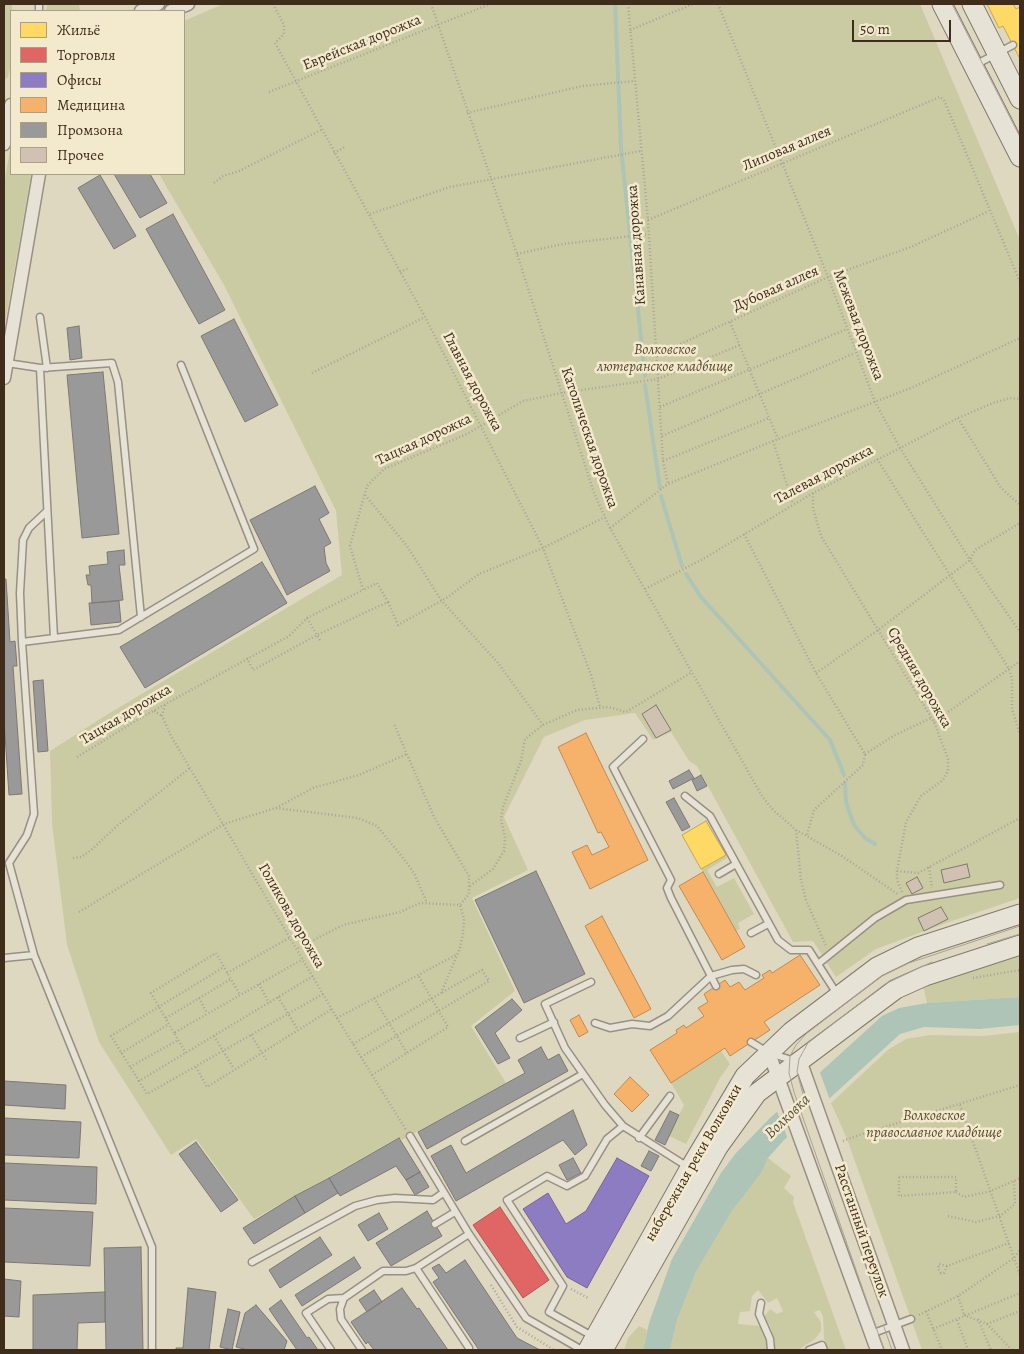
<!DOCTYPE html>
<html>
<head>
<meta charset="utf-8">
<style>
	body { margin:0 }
	#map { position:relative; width:1024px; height:1354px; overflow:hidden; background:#dfd8c1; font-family:Alegreya,serif }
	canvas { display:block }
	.frame { position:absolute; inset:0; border:5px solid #3f2c1b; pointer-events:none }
	.legend { position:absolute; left:10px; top:10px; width:175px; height:165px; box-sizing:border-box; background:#f3eace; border:1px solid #ab9e86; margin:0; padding:6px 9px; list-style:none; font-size:15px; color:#3f2c1b }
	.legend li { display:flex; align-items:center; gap:10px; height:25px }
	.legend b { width:25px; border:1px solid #ab9e86 }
	.scale { position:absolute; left:852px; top:20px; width:99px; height:22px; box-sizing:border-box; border:2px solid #3f2c1b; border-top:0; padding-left:6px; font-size:15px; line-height:18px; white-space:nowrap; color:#3f2c1b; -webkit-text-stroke:4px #f3eace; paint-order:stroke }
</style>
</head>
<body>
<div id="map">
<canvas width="1024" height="1354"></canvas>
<div class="frame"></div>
<ul class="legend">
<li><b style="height:14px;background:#ffd966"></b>Жильё</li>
<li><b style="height:14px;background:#e06666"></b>Торговля</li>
<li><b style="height:14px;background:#8e7cc3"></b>Офисы</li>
<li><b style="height:14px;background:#f6b26b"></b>Медицина</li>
<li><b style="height:14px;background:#999"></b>Промзона</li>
<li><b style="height:14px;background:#d1c1b2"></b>Прочее</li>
</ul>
<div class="scale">50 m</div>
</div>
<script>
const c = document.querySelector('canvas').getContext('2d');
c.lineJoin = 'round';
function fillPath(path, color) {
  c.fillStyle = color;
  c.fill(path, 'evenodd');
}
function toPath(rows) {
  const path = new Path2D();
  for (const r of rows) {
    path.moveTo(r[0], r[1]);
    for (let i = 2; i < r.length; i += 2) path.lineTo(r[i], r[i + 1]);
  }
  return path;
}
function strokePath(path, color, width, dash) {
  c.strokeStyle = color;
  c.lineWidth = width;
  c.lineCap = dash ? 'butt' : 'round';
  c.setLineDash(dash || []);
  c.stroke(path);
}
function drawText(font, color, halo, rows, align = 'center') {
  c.font = font + ' Alegreya,serif';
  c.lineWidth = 5;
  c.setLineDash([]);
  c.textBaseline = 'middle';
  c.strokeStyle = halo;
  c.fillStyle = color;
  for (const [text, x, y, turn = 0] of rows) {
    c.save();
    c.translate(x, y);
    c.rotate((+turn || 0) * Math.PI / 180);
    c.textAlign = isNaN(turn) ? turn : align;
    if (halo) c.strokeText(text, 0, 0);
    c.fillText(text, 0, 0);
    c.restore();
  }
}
fillPath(toPath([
	[4,4,12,4,12,11,11,63,8,77,4,80],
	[47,4,79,4,80,11,46,11],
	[223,4,920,4,1020,240,1020,898,949,922,876,949,836,977,813,941,793,942,697,766,689,761,671,732,653,740,635,713,585,720,544,737,504,817,528,870,472,898,515,991,471,1026,506,1083,402,1140,398,1138,254,1219,196,1139,171,1155,99,1042,67,945,52,824,50,751,108,714,342,575,336,511,224,285,159,174,184,174,184,21],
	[11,144,11,174,31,174,4,329,4,185],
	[726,855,727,858,707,870,717,887,734,878,754,914,738,923,740,929,736,931,701,869],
	[1020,956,1020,997,927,1003,923,986],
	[1020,1032,1020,1350,922,1350,847,1139,831,1103,889,1049,906,1039,930,1035,983,1036],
	[721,1051,730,1064,720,1078,686,1144,669,1136,684,1105,671,1083],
	[768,1158,791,1176,784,1188,794,1197,793,1202,846,1350,828,1350,824,1339,823,1317,820,1310,814,1312,821,1322,821,1331,815,1339,798,1350,775,1350,775,1341,770,1326,763,1318,770,1309,777,1314,783,1311,777,1298,768,1303,758,1290,752,1296,750,1311,740,1312,738,1324,762,1326,769,1341,768,1350,670,1350,677,1320,696,1272,732,1211,762,1172],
	[639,1326,647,1330,643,1350,624,1350,628,1338]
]), '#cbcba3');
fillPath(toPath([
	[1020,997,1020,1025,979,1029,924,1027,900,1034,784,1140,768,1158,762,1172,732,1211,696,1272,677,1320,670,1350,643,1350,649,1323,672,1259,721,1173,736,1153,770,1118,882,1016,899,1008,927,1003]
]), '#aec4b6');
fillPath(toPath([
	[819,1070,830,1100,788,1139,776,1109]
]), '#dfd8c1');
const homes = toPath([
	[987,4,1013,4,1016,9,1020,7,1020,59,1003,26,999,28,987,4],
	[706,821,726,855,701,869,682,835,706,821]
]);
fillPath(homes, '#ffd966');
strokePath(homes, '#c5a550', 1);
const shops = toPath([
	[500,1207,549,1280,523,1298,473,1225,500,1207]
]);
fillPath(shops, '#e06666');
strokePath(shops, '#b05550', 1);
const offices = toPath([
	[617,1158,649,1176,587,1288,567,1277,523,1209,548,1193,566,1224,586,1211,617,1158]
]);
fillPath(offices, '#8e7cc3');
strokePath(offices, '#766491', 1);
const health = toPath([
	[586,733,648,860,590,889,572,852,587,845,592,855,609,847,601,832,598,833,558,747,586,733],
	[703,872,745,947,722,960,679,886,703,872],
	[602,916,651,1009,634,1018,585,926,602,916],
	[800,955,820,985,764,1022,770,1030,730,1056,725,1048,671,1083,650,1050,677,1033,676,1030,684,1025,686,1028,704,1016,698,1008,708,1002,704,994,725,980,730,987,739,982,745,990,764,978,762,975,770,970,772,973,800,955],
	[579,1015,588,1032,579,1037,570,1020,579,1015],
	[630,1077,649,1095,632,1112,614,1094,630,1077]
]);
fillPath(health, '#f6b26b');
strokePath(health, '#bf8a53', 1);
const industry = toPath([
	[114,174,150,174,167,203,140,218,114,174],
	[100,175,136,236,114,249,78,188,100,175],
	[173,214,225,310,199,324,146,229,173,214],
	[234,319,278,405,245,422,201,336,234,319],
	[79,326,82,358,70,360,67,328,79,326],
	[103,372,119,534,82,538,67,375,103,372],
	[315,486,329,513,319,519,331,543,324,547,326,563,330,571,287,595,250,520,315,486],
	[124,550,125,565,119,565,123,600,92,603,91,585,88,585,86,575,90,575,89,566,108,564,107,552,124,550],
	[262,562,287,603,145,688,120,647,262,562],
	[4,579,6,579,10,642,15,641,17,666,13,666,22,794,9,795,4,720,4,579],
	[119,601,121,622,91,625,89,603,119,601],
	[43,680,48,751,38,752,33,681,43,680],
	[689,770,694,778,673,789,669,781,689,770],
	[701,775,707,786,697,791,692,780,701,775],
	[674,798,690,827,682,831,666,802,674,798],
	[536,871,585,974,524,1003,475,900,536,871],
	[512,999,522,1010,495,1033,510,1058,498,1064,475,1027,512,999],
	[541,1047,548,1060,559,1054,568,1071,427,1149,418,1132,525,1073,518,1060,541,1047],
	[4,1081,66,1085,65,1109,4,1105,4,1081],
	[573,1110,587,1145,575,1155,563,1140,456,1201,431,1156,451,1145,466,1173,573,1110],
	[670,1111,679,1115,665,1145,655,1140,670,1111],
	[4,1118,81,1122,79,1158,4,1155,4,1118],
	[399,1138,420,1172,406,1180,396,1166,340,1196,329,1178,399,1138],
	[196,1142,238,1200,221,1212,179,1154,196,1142],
	[649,1151,659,1156,651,1171,641,1166,649,1151],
	[573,1158,581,1173,567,1180,559,1165,573,1158],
	[4,1163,97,1167,96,1204,4,1200,4,1163],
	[420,1172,429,1187,415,1195,406,1180,420,1172],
	[329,1178,338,1193,305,1213,295,1196,329,1178],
	[295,1196,305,1213,254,1244,243,1228,295,1196],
	[4,1208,93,1212,90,1266,4,1262,4,1208],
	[427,1211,442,1236,391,1266,376,1243,427,1211],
	[379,1213,388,1229,368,1241,358,1225,379,1213],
	[320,1237,332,1255,280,1288,269,1270,320,1237],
	[141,1247,143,1350,106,1350,104,1248,141,1247],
	[354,1257,361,1268,302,1306,295,1295,354,1257],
	[465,1260,517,1338,540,1350,479,1350,433,1282,439,1278,432,1268,439,1264,446,1273,465,1260],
	[4,1279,21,1281,19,1317,4,1316,4,1279],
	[188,1288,216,1292,209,1350,176,1350,176,1348,183,1348,188,1288],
	[402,1288,417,1309,419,1308,448,1350,374,1350,368,1342,366,1344,351,1322,402,1288],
	[374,1290,382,1302,367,1312,359,1300,374,1290],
	[105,1292,105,1322,78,1323,77,1350,33,1350,33,1295,105,1292],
	[281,1300,307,1338,309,1337,318,1350,297,1350,269,1309,281,1300],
	[256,1305,287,1341,284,1350,248,1350,236,1347,245,1313,256,1305],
	[228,1309,240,1312,232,1350,220,1347,228,1309]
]);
fillPath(industry, '#999');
strokePath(industry, '#7e7873', 1);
strokePath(toPath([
	[615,4,621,148,645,376],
	[645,385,660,488],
	[661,496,682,566],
	[686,574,701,597,830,740,844,775],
	[845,783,846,802,854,825,865,838,875,844]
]), '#aec4b6', 4);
const building = toPath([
	[656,705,671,730,656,738,642,714,656,705],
	[967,864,970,877,944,883,941,870,967,864],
	[917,877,923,888,912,894,906,883,917,877],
	[941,907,948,919,924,931,918,918,941,907]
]);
fillPath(building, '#d1c1b2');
strokePath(building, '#807a6c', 1);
const lane = toPath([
	[39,11,39,4],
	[975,65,1013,45],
	[40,317,47,368],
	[7,363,40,368,112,363,118,382,141,617],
	[40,368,54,638],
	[46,512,29,528,23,540,20,593,22,642,119,630,254,549,181,365],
	[22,642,34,814,27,835,9,863,34,955],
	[643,739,613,767,671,880,667,888,671,898,716,986],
	[685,796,710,816,778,940,791,950,809,950,837,994],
	[719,874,736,864],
	[751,933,768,924],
	[4,958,34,955,152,1247,152,1350],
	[818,964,875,918,906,900,1000,885],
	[591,982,545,1004,565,1048,605,1105,623,1126,688,1167],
	[595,1023,610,1028,632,1024,650,1026,668,1016,711,976,732,970,744,969,756,975],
	[520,1038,554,1022],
	[751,1042,769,1053,795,1061],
	[410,1136,469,1234,526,1318,582,1350],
	[639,1138,670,1096],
	[465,1141,583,1074],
	[435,1224,455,1212],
	[252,1262,355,1206,377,1200,395,1198,433,1200,443,1193],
	[416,1268,469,1348],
	[344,1298,340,1309,341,1319,362,1350],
	[761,1303,759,1314,770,1339,771,1350],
	[871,1334,911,1319],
	[594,1337,549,1312,563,1286,507,1200,547,1176,567,1186,585,1176,607,1139,623,1126],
	[331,1350,306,1313,328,1299,344,1298,383,1271,406,1271,416,1268,469,1234],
	[809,1350,822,1345,824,1350]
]);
const street = toPath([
	[141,11,158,4],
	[171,11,188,4],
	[4,144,11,105],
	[4,378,39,174],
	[769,1053,877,1350],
	[801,1063,903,1350]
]);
const secondary = toPath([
	[942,4,1020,157],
	[972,4,1020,99],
	[588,1350,690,1168,745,1076,791,1032,877,967,918,947,1020,914],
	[603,1350,718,1147,757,1093,896,989,925,976,1020,945]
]);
strokePath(lane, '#989082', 9);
strokePath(street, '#989082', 15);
strokePath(secondary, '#807a6c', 21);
strokePath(toPath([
	[273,4,284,25,284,34,275,43,425,317,543,548,591,675,600,707],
	[431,4,517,254,594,493,610,528,762,796,772,809,796,830,842,856,899,895],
	[628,4,648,220,663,461,668,484],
	[718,4,828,277,875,402,900,448,970,560,1020,632],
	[630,30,693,4],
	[269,92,490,4],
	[467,113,582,86,635,81],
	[334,153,345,147],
	[214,183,223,176,239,171,321,130],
	[370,214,450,187,640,151],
	[648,220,940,97,944,100,1020,282],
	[517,254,563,244,648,234],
	[400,272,409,268],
	[730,322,778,439],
	[658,354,828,277,913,246,989,211],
	[312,373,425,317],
	[660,407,847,329],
	[958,418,1001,488,1020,505],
	[662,436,855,353],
	[773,441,793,504],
	[877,459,1009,669,1012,679,1012,709,1020,734],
	[663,461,769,418],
	[813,493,813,508,821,536,934,722,948,759,948,771,943,780,921,796,906,822,897,871,897,880,902,892],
	[365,495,407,546,441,600,498,663,543,725],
	[610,528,668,484,778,439,911,388,1020,338],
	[744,534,816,673,865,754,863,765,814,810,807,835],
	[645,589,703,559,813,493,958,418,993,403,1010,398,1020,399],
	[388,602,398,625,448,597,479,574,543,548,605,517],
	[307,618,321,642],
	[247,658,253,670,317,635,388,602,377,583,363,590],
	[816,673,878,630,970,560,975,550,1020,523],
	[165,705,162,716,171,736,337,1018,406,1130],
	[154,711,162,716],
	[934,722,1020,661],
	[865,754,895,735,931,718],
	[77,757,142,717,289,636,307,618,363,590,350,546,367,486,384,469,467,434,523,401,561,393,658,379,740,345],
	[276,808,358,818,377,826,407,863,415,875,427,903],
	[796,830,801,880,806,900,826,946],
	[73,858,81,857,90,851,118,825,190,768],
	[929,867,932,888],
	[897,871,918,873,1020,818],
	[470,886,493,869,504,851,505,837,501,819,503,807,521,761,525,739,543,725,577,710,608,707,626,712,692,672],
	[79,912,224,824,276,808,313,788,359,775,407,754],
	[298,948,343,925,400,912,420,903,460,905,469,894,469,876,434,817,394,724],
	[227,973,291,937],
	[313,976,139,1081,147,1094,323,994],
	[973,978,1020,970],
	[259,984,269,1003],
	[278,997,298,1030],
	[199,998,207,1013],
	[374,998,407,1053],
	[166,1018,231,979],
	[337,1018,456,955],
	[174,1033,151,993,216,953,240,995],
	[251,1035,267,1061],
	[214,1036,234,1069],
	[353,1044,441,993,460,948,463,933,464,919,460,905],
	[121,1053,169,1024],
	[186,1053,174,1033,303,959],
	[361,1057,489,981,482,970,441,993],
	[130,1067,178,1040],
	[196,1067,207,1087,332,1009],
	[372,1075,448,1027,418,975],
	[139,1081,111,1036,224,967],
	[960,1105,1020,1275],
	[843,1141,859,1135,1020,1085],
	[899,1177,956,1177,956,1192,899,1196,899,1177],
	[956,1192,964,1197,991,1191,1020,1178],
	[948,1216,976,1222,1000,1216,1015,1204,1014,1180],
	[947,1266,939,1264,938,1269,941,1273,944,1273,947,1266,1009,1243],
	[491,1285,517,1327,554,1350],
	[571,1289,588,1298],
	[958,1296,964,1315],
	[926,1311,942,1350],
	[919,1315,958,1296,1014,1258,1020,1250],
	[964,1315,987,1324,1012,1350],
	[978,1319,991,1350],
	[957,1320,968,1350],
	[987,1324,1020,1311],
	[933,1329,1020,1293]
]), '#a9a399', 2.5, [1, 2.5]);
strokePath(lane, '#e6e2d6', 6);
strokePath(street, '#e6e2d6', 12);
strokePath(secondary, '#e6e2d6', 19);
strokePath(toPath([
	[952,4,1020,137],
	[987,944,1020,934],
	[804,1098,797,1072,799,1059,808,1043,885,984,932,962],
	[884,1327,892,1350],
	[884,1350,794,1092,789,1073,790,1056,796,1045,806,1034,880,977,909,963,1020,926]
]), '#a9a399', 1);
drawText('15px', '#3f2c1b', '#f3eace', [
	["Еврейская дорожка",362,43,-22],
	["Липовая аллея",787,149,-23],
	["Канавная дорожка",637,245,-94],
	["Дубовая аллея",776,289,-24],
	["Межевая дорожка",858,325,69],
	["Главная дорожка",472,382,62],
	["Католическая дорожка",589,438,71],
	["Тацкая дорожка",424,440,-25],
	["Талевая дорожка",824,475,-28],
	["Средняя дорожка",919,678,60],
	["Тацкая дорожка",126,715,-31],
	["Голикова дорожка",291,916,60],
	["набережная реки Волковки",694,1163,-60],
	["Расстанный переулок",861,1231,71]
]);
drawText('italic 15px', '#584a31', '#f3eace', [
	["Волковское",665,350],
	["лютеранское кладбище",665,367],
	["Волковское",934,1116],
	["православное кладбище",934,1133]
]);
drawText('italic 16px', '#565041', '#f3eace', [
	["Волковка",788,1117,-44]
]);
</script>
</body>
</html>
